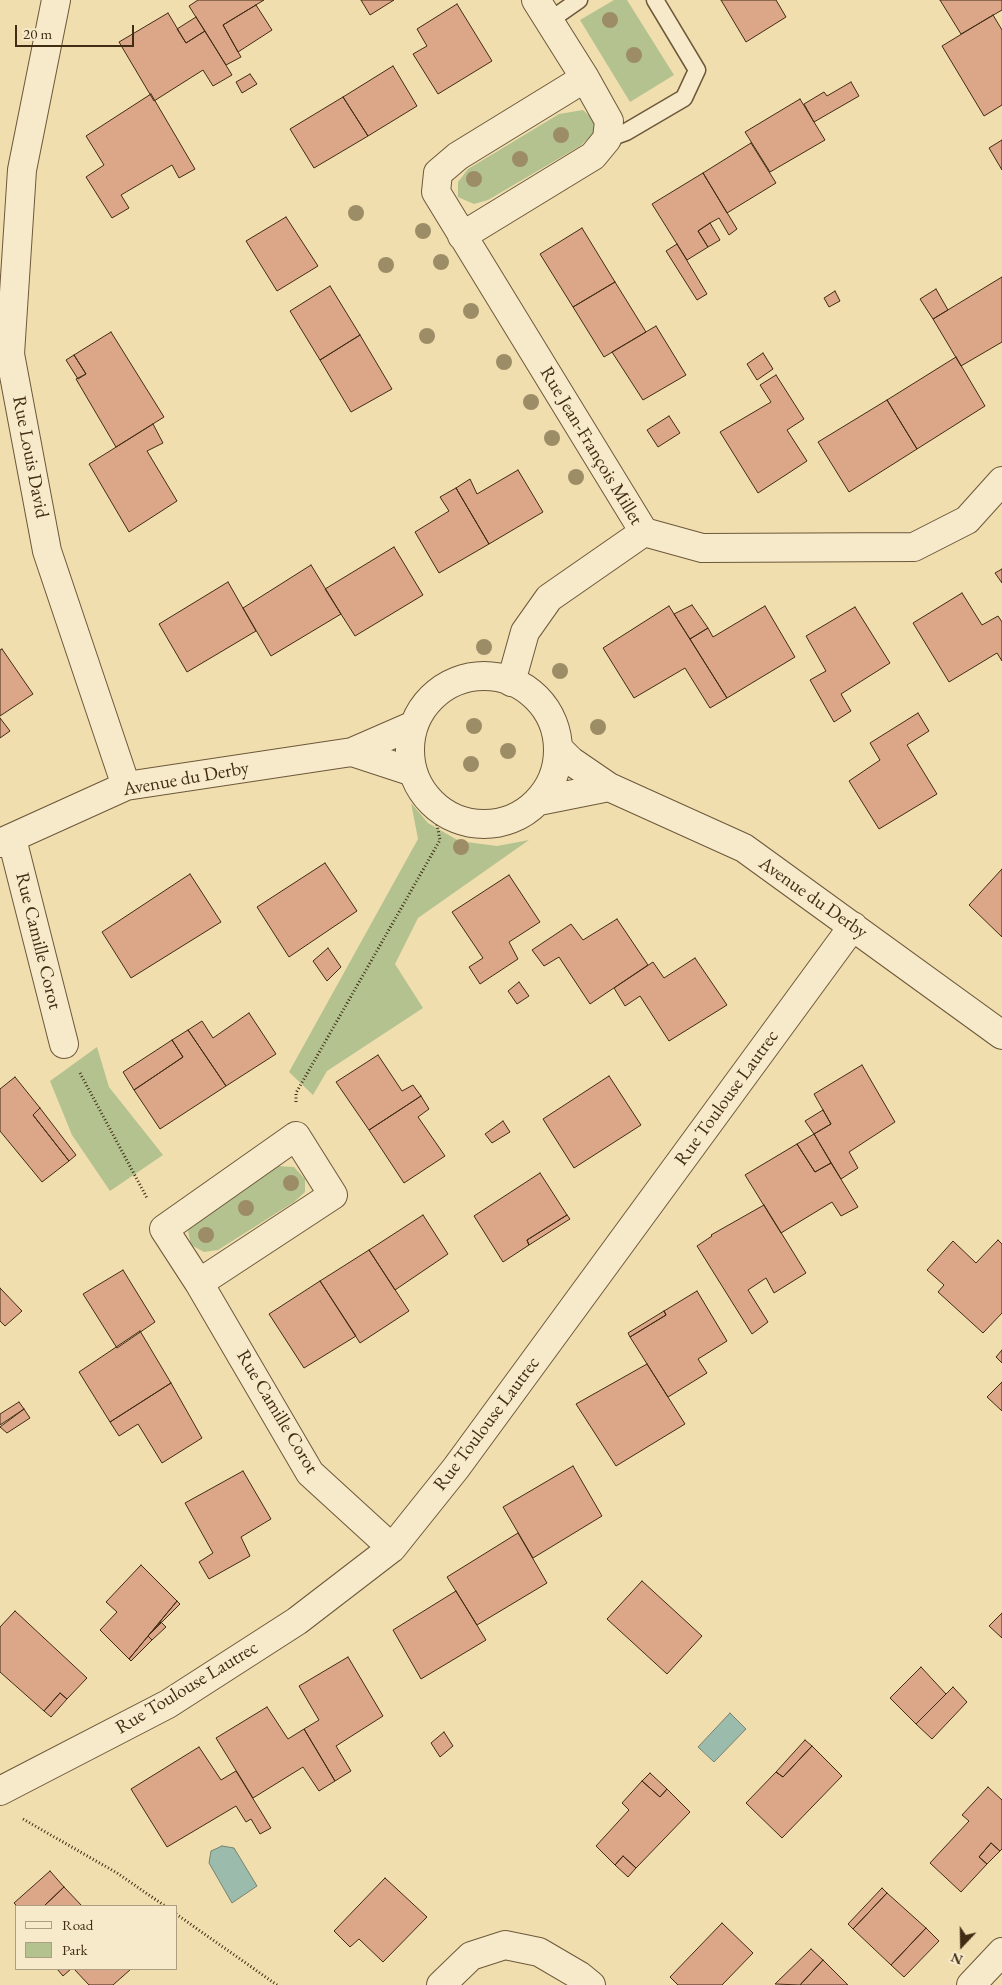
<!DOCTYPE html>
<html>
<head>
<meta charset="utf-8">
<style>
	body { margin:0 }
	#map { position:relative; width:1002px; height:1985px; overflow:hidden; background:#f1deae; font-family:"EB Garamond",serif }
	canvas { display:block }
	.legend { position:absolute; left:15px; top:1905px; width:162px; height:65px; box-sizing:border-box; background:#f6eaca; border:1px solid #ae9e81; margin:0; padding:6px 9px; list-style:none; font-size:15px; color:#412c14 }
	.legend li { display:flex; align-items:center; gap:10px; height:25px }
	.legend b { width:25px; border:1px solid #ae9e81 }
	.north { position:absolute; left:937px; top:1920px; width:50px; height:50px; -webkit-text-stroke:4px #f6eaca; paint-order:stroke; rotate:201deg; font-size:14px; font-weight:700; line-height:20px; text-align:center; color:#412c14 }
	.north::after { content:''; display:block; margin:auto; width:18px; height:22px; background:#412c14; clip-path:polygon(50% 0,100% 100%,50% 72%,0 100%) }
	.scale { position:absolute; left:15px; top:25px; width:119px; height:22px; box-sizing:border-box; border:2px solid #412c14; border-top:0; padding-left:6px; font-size:15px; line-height:18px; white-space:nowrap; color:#412c14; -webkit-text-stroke:4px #f6eaca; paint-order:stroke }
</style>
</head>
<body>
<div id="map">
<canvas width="1002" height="1985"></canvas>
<ul class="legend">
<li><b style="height:6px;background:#f6eaca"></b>Road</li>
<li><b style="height:14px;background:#b3c28f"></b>Park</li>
</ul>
<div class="north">N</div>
<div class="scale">20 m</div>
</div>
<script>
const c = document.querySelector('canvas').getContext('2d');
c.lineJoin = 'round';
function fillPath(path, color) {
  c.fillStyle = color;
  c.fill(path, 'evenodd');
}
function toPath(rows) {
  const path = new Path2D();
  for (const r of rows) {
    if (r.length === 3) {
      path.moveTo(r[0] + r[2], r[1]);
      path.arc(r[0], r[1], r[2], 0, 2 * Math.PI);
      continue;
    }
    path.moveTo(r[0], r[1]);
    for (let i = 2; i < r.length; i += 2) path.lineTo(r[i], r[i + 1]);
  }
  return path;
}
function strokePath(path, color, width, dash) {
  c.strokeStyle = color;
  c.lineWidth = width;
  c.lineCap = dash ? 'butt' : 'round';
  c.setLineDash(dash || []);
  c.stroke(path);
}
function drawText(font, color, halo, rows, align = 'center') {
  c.font = font + ' "EB Garamond",serif';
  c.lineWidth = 4.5;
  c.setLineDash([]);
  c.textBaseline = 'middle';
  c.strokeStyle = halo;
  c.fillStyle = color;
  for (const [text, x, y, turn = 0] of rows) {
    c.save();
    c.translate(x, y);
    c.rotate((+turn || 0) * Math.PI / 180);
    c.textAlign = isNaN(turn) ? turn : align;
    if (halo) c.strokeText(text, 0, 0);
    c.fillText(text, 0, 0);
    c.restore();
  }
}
fillPath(toPath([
	[614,0,627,0,674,75,630,102,580,20],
	[583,110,594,120,593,134,580,146,488,200,474,204,458,197,458,182,468,169,559,114],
	[411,803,428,823,459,841,497,846,529,840,418,918,395,964,423,1008,327,1071,313,1095,289,1072,418,839],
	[97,1047,109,1087,163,1155,110,1191,72,1135,50,1081],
	[278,1166,294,1167,305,1179,305,1192,294,1202,218,1250,204,1252,191,1245,188,1231,196,1220]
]), '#b3c28f');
const water = toPath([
	[730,1713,746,1729,714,1762,698,1747,730,1713],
	[222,1846,234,1848,257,1886,232,1903,209,1863,211,1851,222,1846]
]);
fillPath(water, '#9bbcac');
strokePath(water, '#77826f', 1);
const building = toPath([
	[198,0,264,0,223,25,241,57,226,65,189,6,198,0],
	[361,0,394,0,370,15,361,0],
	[721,0,776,0,786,17,746,42,721,0],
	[940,0,1002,0,1002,10,961,34,940,0],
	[457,4,492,61,438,94,413,54,427,46,417,29,457,4],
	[256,5,272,30,238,52,223,25,256,5],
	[168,13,186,43,205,31,232,75,213,86,203,70,154,101,119,42,168,13],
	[993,15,1002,30,1002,105,984,116,942,46,993,15],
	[196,17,205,31,186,43,177,29,196,17],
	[393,66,417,106,368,136,343,97,393,66],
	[250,74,257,84,242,93,236,82,250,74],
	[851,82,859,96,814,122,804,104,824,92,827,96,851,82],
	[151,94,195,169,179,178,172,165,121,195,129,208,112,218,86,177,104,165,86,136,151,94],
	[343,97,368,136,314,168,290,129,343,97],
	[800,99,825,140,770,172,745,132,800,99],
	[1002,140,1002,170,989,148,1002,140],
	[751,143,776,183,727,213,703,173,751,143],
	[703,173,737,229,729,235,719,218,710,223,698,231,708,247,687,260,652,204,703,173],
	[286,217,318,266,277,291,246,241,286,217],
	[710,223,720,240,708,247,698,231,710,223],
	[582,228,615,282,573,307,540,254,582,228],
	[677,244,707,294,697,300,666,251,677,244],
	[1002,277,1002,342,961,366,933,319,1002,277],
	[615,282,646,332,604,357,573,307,615,282],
	[330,286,360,335,320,360,290,311,330,286],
	[936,289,948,310,933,319,920,299,936,289],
	[835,291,840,301,829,307,824,298,835,291],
	[656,326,686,375,643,400,612,352,656,326],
	[111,332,164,417,116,447,76,379,86,374,74,355,111,332],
	[360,335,392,389,351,412,320,360,360,335],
	[763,353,773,369,757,380,747,364,763,353],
	[74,355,86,374,78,379,66,360,74,355],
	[956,357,985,406,917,449,887,400,956,357],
	[776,375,804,419,787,430,807,461,758,493,720,432,771,402,760,385,776,375],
	[887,400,917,449,849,492,818,442,887,400],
	[669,416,680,433,658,447,647,430,669,416],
	[153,424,163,443,147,451,177,501,129,532,89,464,153,424],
	[518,470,543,512,489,544,456,488,470,479,477,494,518,470],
	[456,488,489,544,439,573,415,532,449,511,440,497,456,488],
	[394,547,423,595,355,636,325,589,394,547],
	[311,565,341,614,271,656,243,608,311,565],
	[1002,569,1002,583,995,573,1002,569],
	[228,582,256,631,187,672,159,624,228,582],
	[962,593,982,625,998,616,1002,622,1002,661,997,653,949,682,913,623,962,593],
	[692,605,708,628,690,639,674,614,692,605],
	[669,606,727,698,710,708,685,668,634,698,603,648,669,606],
	[765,606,795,657,727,698,690,639,708,628,713,637,765,606],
	[855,607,890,663,841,694,851,711,834,722,810,680,826,671,806,636,855,607],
	[2,649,33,694,0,716,0,650,2,649],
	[918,713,929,731,907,745,937,794,879,829,849,781,880,760,870,743,918,713],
	[0,718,10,731,0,738,0,718],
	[325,863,357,911,289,957,257,907,325,863],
	[1002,869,1002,937,969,905,1002,869],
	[190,874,221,922,131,978,102,932,190,874],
	[509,875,540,922,509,942,518,959,480,984,469,967,483,958,452,912,509,875],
	[617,919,648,965,590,1004,559,957,544,966,532,950,571,924,583,940,617,919],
	[328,948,341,967,327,981,313,961,328,948],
	[695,958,727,1005,669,1041,640,996,625,1006,614,988,653,962,664,978,695,958],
	[519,982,529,996,517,1004,508,991,519,982],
	[249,1013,276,1054,226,1086,188,1030,202,1021,213,1038,249,1013],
	[188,1030,226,1086,160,1129,134,1090,183,1057,172,1040,188,1030],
	[172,1040,183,1057,134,1090,123,1072,172,1040],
	[378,1055,402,1091,413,1085,421,1096,369,1130,336,1082,378,1055],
	[862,1065,895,1122,849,1152,858,1168,841,1179,814,1134,831,1124,814,1094,862,1065],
	[609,1076,641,1125,574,1168,543,1119,609,1076],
	[15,1077,40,1108,33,1115,69,1161,42,1182,0,1131,0,1089,15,1077],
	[421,1096,429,1109,418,1117,445,1156,404,1183,369,1130,421,1096],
	[40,1108,76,1155,69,1161,33,1115,40,1108],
	[823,1110,831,1124,814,1134,805,1121,823,1110],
	[503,1121,510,1132,492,1143,485,1134,503,1121],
	[814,1134,831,1163,815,1172,797,1144,814,1134],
	[797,1144,815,1172,831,1163,858,1207,841,1216,832,1202,781,1233,745,1175,797,1144],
	[540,1173,567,1215,527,1240,529,1245,503,1262,474,1216,540,1173],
	[764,1205,806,1273,774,1293,766,1278,748,1290,768,1322,752,1334,697,1246,712,1236,711,1235,764,1205],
	[423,1215,448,1254,395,1290,369,1250,423,1215],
	[567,1215,570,1219,529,1245,527,1240,567,1215],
	[998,1240,1002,1244,1002,1313,983,1333,938,1292,944,1285,927,1270,953,1241,976,1263,998,1240],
	[369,1250,409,1311,360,1343,320,1281,369,1250],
	[123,1270,155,1322,117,1348,83,1294,123,1270],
	[320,1281,356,1336,304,1368,269,1314,320,1281],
	[0,1288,22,1311,5,1326,0,1321,0,1288],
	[697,1291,727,1341,698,1359,707,1373,668,1397,630,1337,666,1315,664,1311,697,1291],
	[664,1311,666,1315,630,1337,628,1333,664,1311],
	[140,1331,171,1383,110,1422,79,1372,140,1331],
	[1002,1350,1002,1363,996,1357,1002,1350],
	[647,1364,685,1424,616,1466,576,1404,647,1364],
	[1002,1382,1002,1411,987,1397,1002,1382],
	[171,1383,202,1438,162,1463,138,1424,119,1436,110,1422,171,1383],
	[19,1402,24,1409,0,1425,0,1414,19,1402],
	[24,1409,30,1418,7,1433,0,1427,24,1409],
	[573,1466,602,1516,533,1558,503,1507,573,1466],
	[243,1471,271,1519,241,1537,250,1556,209,1579,199,1562,213,1553,185,1503,243,1471],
	[518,1533,547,1583,477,1625,447,1577,518,1533],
	[141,1565,177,1601,129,1659,100,1630,117,1612,106,1602,141,1565],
	[642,1581,702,1636,667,1674,607,1619,642,1581],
	[456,1591,486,1640,421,1679,393,1630,456,1591],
	[177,1601,180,1604,148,1636,152,1640,131,1661,129,1659,177,1601],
	[15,1611,87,1678,67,1699,60,1693,44,1711,0,1672,0,1627,15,1611],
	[1002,1613,1002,1638,989,1626,1002,1613],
	[161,1622,166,1627,152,1640,148,1636,161,1622],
	[348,1657,383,1716,336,1746,351,1771,335,1781,304,1729,319,1720,299,1686,348,1657],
	[921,1667,946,1694,916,1724,890,1698,921,1667],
	[953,1687,967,1702,932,1739,916,1724,953,1687],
	[60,1693,67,1699,51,1717,44,1711,60,1693],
	[267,1707,288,1739,304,1729,335,1781,319,1791,303,1767,253,1798,216,1738,267,1707],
	[444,1732,453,1746,440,1757,431,1743,444,1732],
	[805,1740,812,1746,783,1777,776,1772,805,1740],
	[812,1746,842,1776,782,1838,746,1803,776,1772,783,1777,812,1746],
	[199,1747,221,1780,236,1771,271,1828,260,1834,251,1819,246,1822,236,1806,167,1847,131,1789,199,1747],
	[650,1773,667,1789,660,1797,642,1781,650,1773],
	[642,1781,660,1797,667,1789,690,1812,636,1868,623,1856,615,1865,596,1846,629,1810,622,1803,642,1781],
	[988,1787,1002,1800,1002,1849,1000,1851,991,1843,979,1857,987,1864,961,1892,930,1863,969,1821,962,1815,988,1787],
	[991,1843,1000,1851,987,1864,979,1857,991,1843],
	[623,1856,636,1868,628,1877,615,1865,623,1856],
	[50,1871,64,1887,44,1906,17,1906,14,1903,50,1871],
	[385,1878,427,1917,383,1962,359,1939,350,1947,334,1931,385,1878],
	[64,1887,82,1906,44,1906,64,1887],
	[882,1888,887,1893,853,1929,848,1924,882,1888],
	[887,1893,926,1928,891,1965,853,1929,887,1893],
	[722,1923,753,1953,722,1985,678,1985,670,1977,722,1923],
	[926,1928,939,1941,904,1977,891,1965,926,1928],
	[811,1949,823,1960,800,1985,775,1984,811,1949],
	[823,1960,848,1985,800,1985,823,1960],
	[57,1969,71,1969,63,1976,57,1969],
	[74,1969,131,1969,113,1985,89,1985,74,1969]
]);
fillPath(building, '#dca688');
strokePath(building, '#412c14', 1);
const lane = toPath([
	[549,21,579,0],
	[607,139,626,132,684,98,697,70,655,0]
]);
const street = toPath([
	[56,0,22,170,10,354,47,551,126,786],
	[585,78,458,156,438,173,436,192,644,532,702,548,914,547,967,520,1002,481],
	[462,236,593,156,607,139,609,121,585,78,536,0],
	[484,750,74],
	[511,682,525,632,549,598,644,532],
	[560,750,571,761,609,787,744,848,1002,1035],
	[352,752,413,772],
	[539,801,609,787],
	[12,839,64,1044],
	[0,843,126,786,352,752,414,725],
	[199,1283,333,1195,296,1136,164,1229,199,1283,310,1473,392,1548],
	[0,1791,168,1704,297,1621,392,1548,456,1468,853,926],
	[441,1985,471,1956,505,1945,539,1952,580,1976,591,1985],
	[971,1985,1002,1952]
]);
strokePath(lane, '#6d583a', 19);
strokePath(street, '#6d583a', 30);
strokePath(toPath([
	[80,1073,147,1198],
	[296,1102,296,1093,440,840,433,804],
	[23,1819,117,1873,165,1906],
	[176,1914,277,1985]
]), '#412c14', 3, [1, 2.5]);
strokePath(lane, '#f6eaca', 16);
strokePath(street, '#f6eaca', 28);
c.fillStyle = '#9d8d67';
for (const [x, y] of [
	[610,20],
	[634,55],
	[561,135],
	[520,159],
	[474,179],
	[356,213],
	[423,231],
	[441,262],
	[386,265],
	[471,311],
	[427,336],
	[504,362],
	[531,402],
	[552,438],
	[576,477],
	[484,647],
	[560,671],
	[474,726],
	[598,727],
	[508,751],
	[471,764],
	[461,847],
	[291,1183],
	[246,1208],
	[206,1235]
]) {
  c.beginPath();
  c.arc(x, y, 8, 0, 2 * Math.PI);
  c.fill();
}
drawText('19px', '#412c14', '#f6eaca', [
	["Rue Jean-François Millet",591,446,59],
	["Rue Louis David",30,457,79],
	["Avenue du Derby",186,779,-10],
	["Avenue du Derby",813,898,35],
	["Rue Camille Corot",38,941,76],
	["Rue Toulouse Lautrec",727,1098,-54],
	["Rue Camille Corot",277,1412,59],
	["Rue Toulouse Lautrec",487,1424,-53],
	["Rue Toulouse Lautrec",187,1688,-31]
]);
</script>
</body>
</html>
